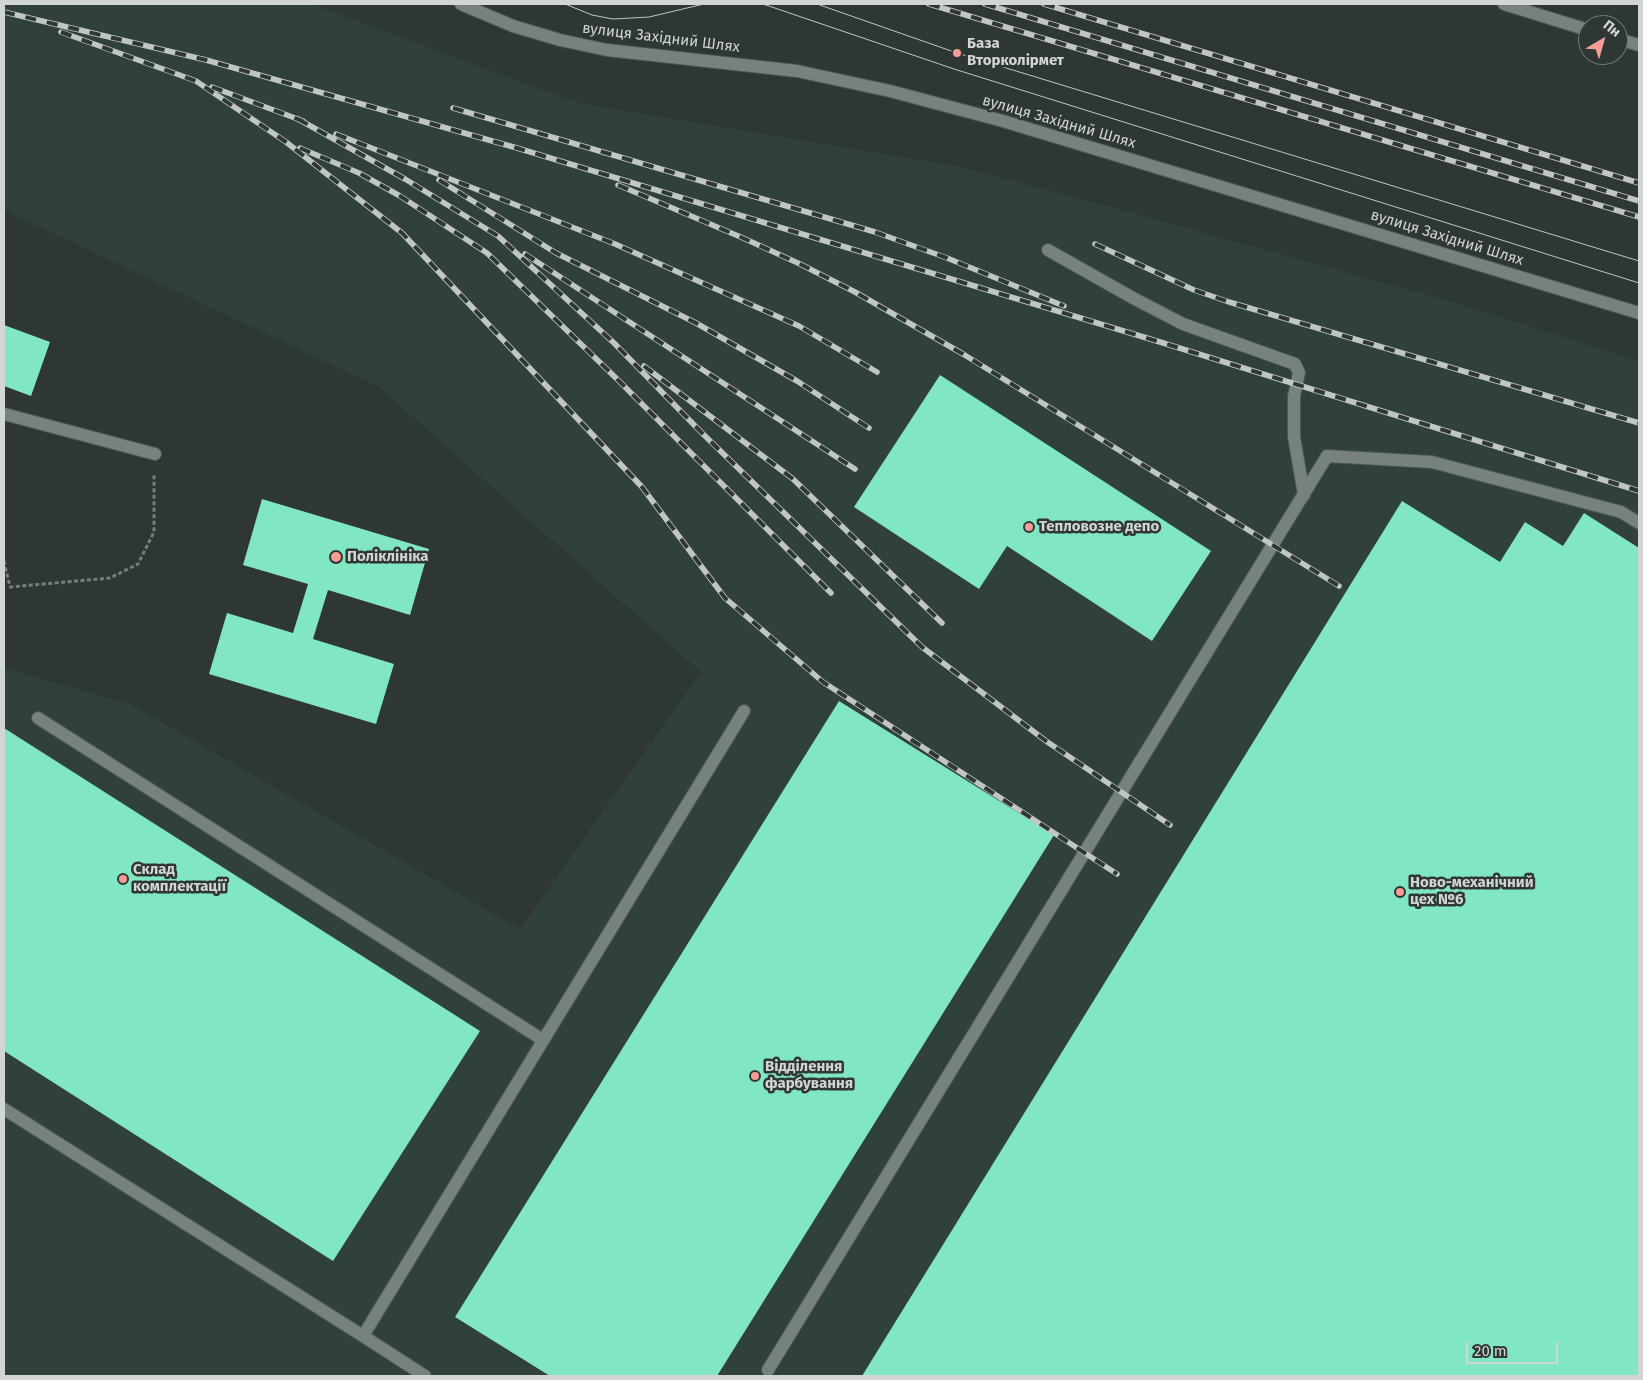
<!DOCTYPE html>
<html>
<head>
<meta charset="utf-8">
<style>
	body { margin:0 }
	#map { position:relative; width:1643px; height:1380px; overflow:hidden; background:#2f3734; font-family:"Fira Sans",sans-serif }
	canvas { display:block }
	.frame { position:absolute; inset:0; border:5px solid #d1d6d4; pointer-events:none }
	.north { position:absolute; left:1578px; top:15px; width:50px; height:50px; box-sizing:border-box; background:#2f3734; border:1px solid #707774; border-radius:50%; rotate:38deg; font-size:14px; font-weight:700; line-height:20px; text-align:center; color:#d1d6d4 }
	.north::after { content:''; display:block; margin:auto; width:18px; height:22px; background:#f59c95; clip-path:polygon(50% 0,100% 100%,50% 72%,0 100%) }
	.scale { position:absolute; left:1466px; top:1342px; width:92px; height:22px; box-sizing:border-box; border:2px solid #d1d6d4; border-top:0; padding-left:6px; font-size:15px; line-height:18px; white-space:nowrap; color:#d1d6d4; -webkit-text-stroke:4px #2f3734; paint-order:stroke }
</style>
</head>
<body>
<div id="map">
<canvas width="1643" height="1380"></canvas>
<div class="frame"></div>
<div class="north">Пн</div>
<div class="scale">20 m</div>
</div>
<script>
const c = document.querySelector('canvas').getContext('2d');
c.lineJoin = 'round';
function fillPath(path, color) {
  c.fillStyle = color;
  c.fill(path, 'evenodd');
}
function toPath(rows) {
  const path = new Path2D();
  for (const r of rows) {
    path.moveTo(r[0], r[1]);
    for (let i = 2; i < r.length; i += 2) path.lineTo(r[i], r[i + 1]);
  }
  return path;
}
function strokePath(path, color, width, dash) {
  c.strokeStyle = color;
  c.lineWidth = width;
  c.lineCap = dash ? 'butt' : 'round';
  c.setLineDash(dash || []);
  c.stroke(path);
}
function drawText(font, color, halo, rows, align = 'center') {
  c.font = font + ' "Fira Sans",sans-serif';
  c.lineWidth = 5;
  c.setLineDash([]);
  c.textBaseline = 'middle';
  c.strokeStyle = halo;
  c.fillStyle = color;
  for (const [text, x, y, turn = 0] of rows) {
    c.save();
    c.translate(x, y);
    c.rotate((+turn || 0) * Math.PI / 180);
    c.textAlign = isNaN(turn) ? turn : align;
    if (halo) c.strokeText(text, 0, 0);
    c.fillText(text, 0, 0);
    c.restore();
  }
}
fillPath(toPath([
	[4,4,311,4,578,103,956,166,1086,200,1456,303,1639,361,1639,1376,4,1376,4,668,130,704,520,929,701,672,379,387,4,210]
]), '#30403a');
fillPath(toPath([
	[4,325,50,342,31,396,4,386],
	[940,375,1211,551,1152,641,1007,546,979,589,854,507],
	[262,499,429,549,410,615,328,590,313,639,394,664,376,724,209,674,227,613,293,633,308,584,243,565],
	[1402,501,1500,562,1525,522,1563,546,1584,513,1639,548,1639,1376,862,1376],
	[839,701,1054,835,717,1376,550,1376,455,1317],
	[4,728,480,1031,333,1261,4,1051]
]), '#81e6c2');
const lane = toPath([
	[1048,250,1133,298,1183,324,1295,364,1299,373,1294,396,1294,437,1304,495],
	[38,718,543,1040],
	[4,1109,363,1336],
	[768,1370,1327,456,1432,462,1621,512,1639,523],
	[425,1376,363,1336,744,711]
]);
const street = toPath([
	[1504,4,1588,30],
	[1618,39,1639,45],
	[4,414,155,454]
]);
const secondary = toPath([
	[461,4,513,26,560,40,607,50,797,71,890,91,1003,121,1639,313]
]);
strokePath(lane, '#4f5652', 14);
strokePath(street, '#4f5652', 14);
strokePath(secondary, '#4f5652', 14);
strokePath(toPath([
	[4,561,10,587,110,578,138,564,154,532,154,475]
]), '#777e7b', 3, [4, 2.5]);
strokePath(lane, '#77817d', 12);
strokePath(street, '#77817d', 12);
strokePath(secondary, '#77817d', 12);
strokePath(toPath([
	[565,4,592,15,613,19,649,17,704,4],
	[763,4,954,69,1639,283],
	[817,4,957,53,1639,261]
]), '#c1c6c4', 1);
const rail = toPath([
	[929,4,1639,217],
	[985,4,1639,201],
	[1044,4,1639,183],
	[4,12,206,60,517,148,1160,342,1639,491],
	[61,32,196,81,286,142,402,233,642,487,725,598,823,682,1117,874],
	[212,87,303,121],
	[453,108,875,232,947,258,1064,306],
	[298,119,405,179,498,236,614,343,703,434,922,647,1046,741,1170,825],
	[336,134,615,244,799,326,877,372],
	[300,148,359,173,400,196,487,253,618,380,831,593],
	[439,180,556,253,696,323,797,381,869,428],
	[618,185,743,238,800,264,855,292,963,354,1339,586],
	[1095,244,1194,290,1229,302,1639,423],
	[525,254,855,469],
	[644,366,793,479,942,623]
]);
strokePath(rail, '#c1c6c4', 5.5);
strokePath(rail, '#2f3734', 4, [11]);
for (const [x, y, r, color] of [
	[957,53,5,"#f59c95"],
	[1029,527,5,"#f59c95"],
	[336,557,6,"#f59c95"],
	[123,879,5,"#f59c95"],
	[1400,892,5,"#f59c95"],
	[755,1076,5,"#f59c95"]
]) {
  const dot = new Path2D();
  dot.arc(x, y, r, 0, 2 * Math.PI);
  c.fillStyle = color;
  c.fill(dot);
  strokePath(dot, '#2f3734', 2);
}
drawText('15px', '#d1d6d4', '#2f3734', [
	["вулиця Західний Шлях",661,38,7],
	["вулиця Західний Шлях",1059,122,16],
	["вулиця Західний Шлях",1447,238,17]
]);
drawText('bold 15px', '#d1d6d4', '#2f3734', [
	["База",967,44],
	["Вторколірмет",967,61],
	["Тепловозне депо",1039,527],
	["Поліклініка",347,557],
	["Склад",133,870],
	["комплектації",133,887],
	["Ново-механічний",1410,883],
	["цех №6",1410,900],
	["Відділення",765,1067],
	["фарбування",765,1084]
], 'left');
</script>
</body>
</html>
